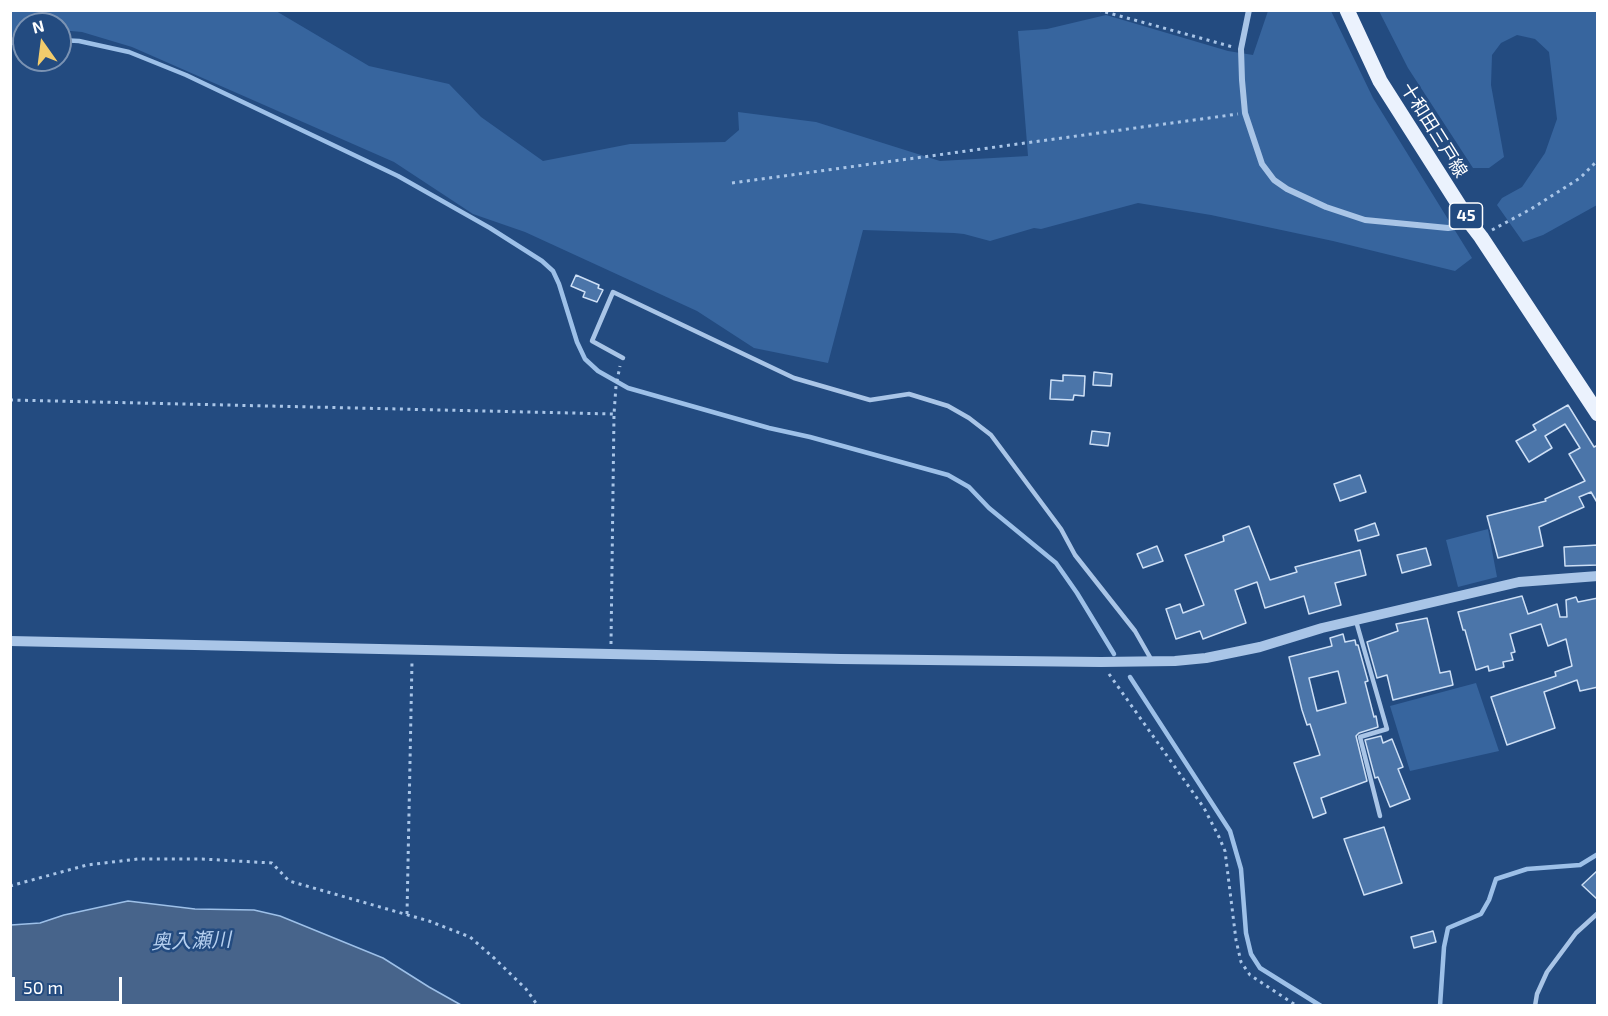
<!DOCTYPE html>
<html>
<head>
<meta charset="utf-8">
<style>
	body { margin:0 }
	#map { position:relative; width:1608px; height:1016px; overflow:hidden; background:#234b80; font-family:"Exo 2",sans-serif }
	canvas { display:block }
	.frame { position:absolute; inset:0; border:12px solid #fff; pointer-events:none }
	.north { position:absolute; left:12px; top:12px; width:60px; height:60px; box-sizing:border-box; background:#234b80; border:2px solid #7b93b3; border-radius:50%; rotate:346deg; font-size:16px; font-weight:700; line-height:24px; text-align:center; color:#fff }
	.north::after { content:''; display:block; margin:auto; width:21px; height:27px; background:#f2cc6c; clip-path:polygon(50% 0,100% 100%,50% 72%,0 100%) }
	.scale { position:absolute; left:12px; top:977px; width:110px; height:27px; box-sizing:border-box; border:3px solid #fff; border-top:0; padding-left:8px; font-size:18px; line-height:21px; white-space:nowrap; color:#fff; -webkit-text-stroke:4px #234b80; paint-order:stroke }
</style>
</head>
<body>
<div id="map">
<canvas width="1608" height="1016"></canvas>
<div class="frame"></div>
<div class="north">N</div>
<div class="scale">50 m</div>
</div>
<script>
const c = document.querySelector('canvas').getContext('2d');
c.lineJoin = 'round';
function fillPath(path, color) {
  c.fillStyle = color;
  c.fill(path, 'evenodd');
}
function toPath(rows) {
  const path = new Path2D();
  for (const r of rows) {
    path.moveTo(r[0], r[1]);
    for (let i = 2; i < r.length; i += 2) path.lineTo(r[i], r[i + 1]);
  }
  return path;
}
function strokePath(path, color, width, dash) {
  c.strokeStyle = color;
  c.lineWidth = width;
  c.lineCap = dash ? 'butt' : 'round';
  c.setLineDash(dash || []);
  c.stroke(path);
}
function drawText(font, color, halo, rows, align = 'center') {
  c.font = font + ' "Exo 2","Noto Sans JP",sans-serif';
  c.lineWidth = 5;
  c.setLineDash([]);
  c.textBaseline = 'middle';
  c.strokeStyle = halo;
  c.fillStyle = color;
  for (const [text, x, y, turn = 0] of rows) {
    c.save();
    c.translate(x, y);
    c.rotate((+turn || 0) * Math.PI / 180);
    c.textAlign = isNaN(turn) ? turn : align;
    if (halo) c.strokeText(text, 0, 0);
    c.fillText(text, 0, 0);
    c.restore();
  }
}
fillPath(toPath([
	[10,11,276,11,369,66,449,84,481,117,543,161,630,144,725,142,739,130,738,112,816,122,940,161,1028,156,1018,31,1047,29,1106,15,1228,51,1253,55,1268,11,1331,11,1373,98,1472,258,1455,271,1333,241,1211,215,1138,203,1041,229,1034,228,990,241,964,234,954,233,863,230,828,363,754,348,697,311,525,232,473,214,394,162,132,47,82,32,60,30,60,24,24,24,24,33,11,36],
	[1379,11,1597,11,1597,205,1543,235,1523,242,1497,205,1502,198,1522,187,1545,153,1557,119,1549,52,1535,39,1517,35,1501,43,1492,55,1491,85,1504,157,1489,168,1473,168,1408,68],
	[1488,529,1497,577,1458,587,1446,540],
	[1476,683,1499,751,1410,771,1390,706]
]), '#37659e');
const water = toPath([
	[128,901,195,909,254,910,280,916,383,958,429,987,461,1005,11,1005,11,925,40,923,64,915,128,901]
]);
fillPath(water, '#47648b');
strokePath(water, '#9dc0e8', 1.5);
strokePath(toPath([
	[60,40,79,41,129,52,186,75,398,176,490,228,542,261,553,271,559,284,577,342,585,359,598,371,628,388,769,428,810,437,948,475,969,487,989,508,1056,563,1077,593,1114,654],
	[10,43,24,40],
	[1130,677,1230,831,1241,869,1246,933,1251,954,1260,968,1321,1006],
	[1440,1006,1444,947,1448,928,1481,914,1489,900,1496,879,1527,869,1580,865,1598,854]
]), '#9dc0e8', 4.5);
const building = toPath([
	[576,275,599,285,598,288,603,290,597,302,583,297,585,292,571,286,576,275],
	[1094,372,1112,374,1111,386,1093,385,1094,372],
	[1063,375,1085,376,1084,396,1074,395,1073,400,1050,399,1051,380,1063,381,1063,375],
	[1568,405,1594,447,1598,445,1598,504,1591,492,1579,497,1584,507,1539,527,1543,546,1498,558,1487,516,1546,501,1545,499,1585,481,1569,454,1580,448,1565,424,1545,436,1552,448,1529,462,1516,441,1536,430,1533,425,1568,405],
	[1092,431,1110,433,1108,446,1090,444,1092,431],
	[1360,475,1366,492,1340,501,1334,484,1360,475],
	[1375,523,1379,535,1358,541,1355,530,1375,523],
	[1249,526,1270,580,1297,572,1295,567,1360,550,1366,575,1335,583,1341,605,1309,614,1304,596,1265,608,1257,582,1235,590,1246,623,1203,639,1200,631,1176,639,1166,609,1180,604,1183,613,1204,605,1185,555,1224,541,1223,536,1249,526],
	[1598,545,1598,565,1565,566,1564,547,1598,545],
	[1157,546,1163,561,1143,568,1137,554,1157,546],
	[1426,548,1431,565,1402,573,1397,555,1426,548],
	[1522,596,1528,614,1557,604,1560,617,1567,617,1566,600,1576,597,1578,602,1598,598,1598,687,1580,691,1577,680,1544,692,1555,728,1507,745,1491,697,1556,676,1555,672,1572,666,1566,639,1548,646,1541,624,1510,634,1515,652,1511,653,1513,660,1503,662,1504,667,1489,671,1488,666,1476,670,1465,630,1463,630,1458,612,1522,596],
	[1427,618,1440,673,1450,671,1453,685,1393,700,1387,675,1377,678,1367,642,1398,631,1396,624,1427,618],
	[1343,634,1345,642,1355,640,1356,645,1358,645,1368,681,1365,682,1374,717,1376,716,1378,727,1359,733,1356,736,1367,781,1321,798,1326,813,1313,818,1294,763,1320,755,1310,724,1307,725,1302,710,1289,657,1332,646,1330,638,1343,634],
	[1338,671,1346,703,1317,711,1309,678,1338,671],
	[1381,736,1383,743,1392,739,1403,767,1398,769,1410,799,1390,807,1378,777,1375,778,1365,740,1381,736],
	[1384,827,1402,883,1364,895,1344,839,1384,827],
	[1598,870,1598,900,1582,885,1598,870],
	[1433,931,1436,942,1414,948,1411,937,1433,931]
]);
fillPath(building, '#4b75a9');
strokePath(building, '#cddff5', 1.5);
strokePath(toPath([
	[1098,10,1233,47],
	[732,183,1238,114],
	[1492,230,1531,209,1580,178,1598,160],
	[10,400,614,414],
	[611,644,614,414,616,386,620,366],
	[1109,674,1204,808,1219,837,1225,851,1236,940,1241,962,1250,975,1297,1006],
	[10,886,87,865,138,859,202,859,272,863,289,881,429,921,470,937,494,958,526,989,538,1006],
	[407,914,412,661]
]), '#a9c5e7', 3, [3, 4.5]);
strokePath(toPath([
	[623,358,592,341,613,292,794,378,870,400,909,394,948,406,969,418,991,435,1061,529,1075,555,1135,631,1151,659],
	[1356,621,1387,729,1360,737,1380,816],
	[1535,1006,1537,994,1547,972,1576,933,1598,913]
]), '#a9c5e7', 4.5);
strokePath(toPath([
	[1249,10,1241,49,1242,80,1245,113,1262,164,1274,180,1287,189,1326,207,1365,220,1448,228,1471,224]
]), '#a9c5e7', 6);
strokePath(toPath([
	[10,641,841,659,1101,662,1175,661,1206,658,1260,647,1322,628,1519,582,1598,576]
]), '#a9c5e7', 10);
strokePath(toPath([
	[1347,10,1380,81,1471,224,1481,237,1598,414]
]), '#ebf2fd', 15);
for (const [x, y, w] of [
	[1466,216,33]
]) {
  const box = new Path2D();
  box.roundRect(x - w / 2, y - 13, w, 26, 4.5);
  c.fillStyle = '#234b80';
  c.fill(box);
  strokePath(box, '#fff', 1.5);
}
drawText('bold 16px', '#fff', null, [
	["45",1466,216]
]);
drawText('18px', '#fff', '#234b80', [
	["十和田三戸線",1434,130,58]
]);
drawText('italic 20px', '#b5cfef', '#234b80', [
	["奥入瀬川",191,941,-2]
]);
</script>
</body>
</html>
